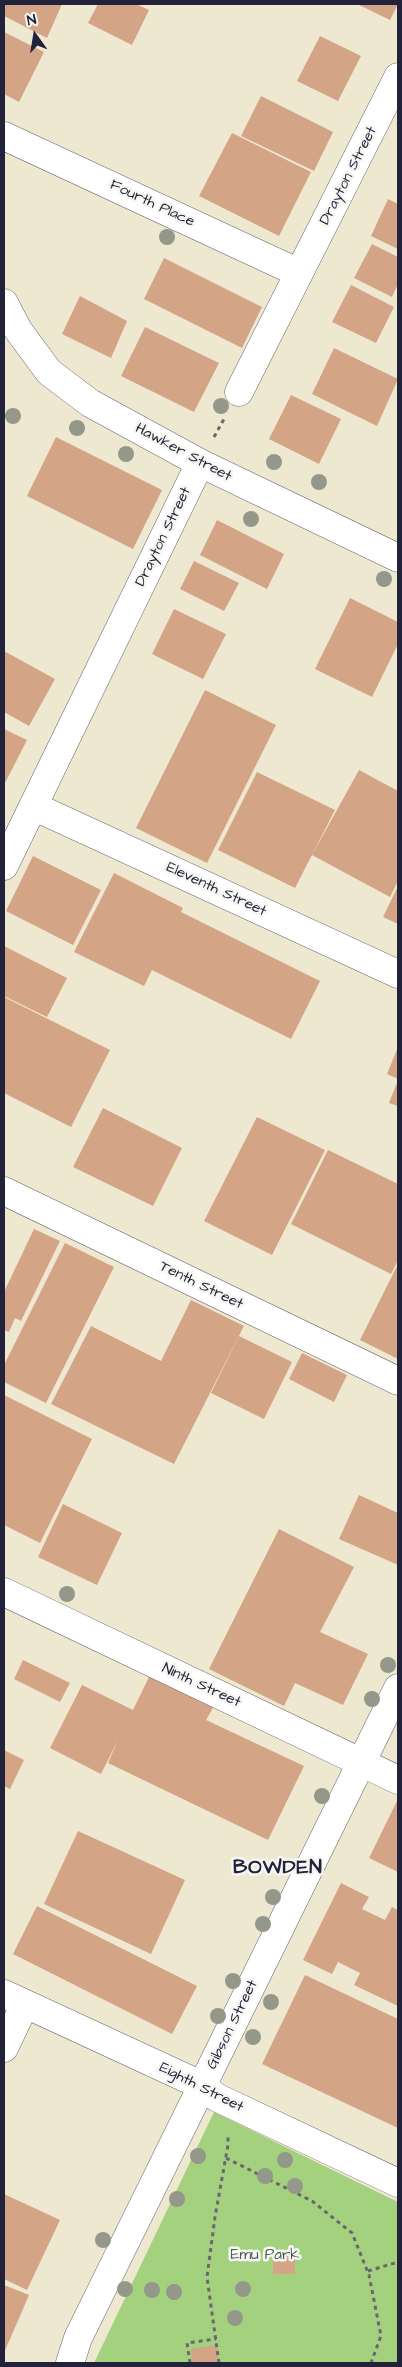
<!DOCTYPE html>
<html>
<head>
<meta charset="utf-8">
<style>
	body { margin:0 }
	#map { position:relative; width:402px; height:2367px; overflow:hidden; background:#efe8d1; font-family:"Architects Daughter",sans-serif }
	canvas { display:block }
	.frame { position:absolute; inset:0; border:5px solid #22223b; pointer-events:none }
	.north { position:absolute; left:10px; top:10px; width:50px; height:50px; -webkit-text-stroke:4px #f6f6f2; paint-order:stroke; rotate:347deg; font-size:14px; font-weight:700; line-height:20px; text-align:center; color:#22223b }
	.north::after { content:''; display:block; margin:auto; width:18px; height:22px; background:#22223b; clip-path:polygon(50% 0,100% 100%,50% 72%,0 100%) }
</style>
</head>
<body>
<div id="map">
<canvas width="402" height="2367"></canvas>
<div class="frame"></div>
<div class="north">N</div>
</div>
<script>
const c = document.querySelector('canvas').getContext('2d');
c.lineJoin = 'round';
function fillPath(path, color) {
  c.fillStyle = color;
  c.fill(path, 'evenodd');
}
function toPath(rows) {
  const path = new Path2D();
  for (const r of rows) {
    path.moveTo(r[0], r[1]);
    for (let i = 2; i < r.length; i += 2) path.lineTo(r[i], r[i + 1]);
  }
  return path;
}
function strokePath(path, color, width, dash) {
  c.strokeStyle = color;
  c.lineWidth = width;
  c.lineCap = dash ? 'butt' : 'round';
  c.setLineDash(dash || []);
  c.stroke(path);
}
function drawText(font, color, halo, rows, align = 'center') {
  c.font = font + ' "Architects Daughter",sans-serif';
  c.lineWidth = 5;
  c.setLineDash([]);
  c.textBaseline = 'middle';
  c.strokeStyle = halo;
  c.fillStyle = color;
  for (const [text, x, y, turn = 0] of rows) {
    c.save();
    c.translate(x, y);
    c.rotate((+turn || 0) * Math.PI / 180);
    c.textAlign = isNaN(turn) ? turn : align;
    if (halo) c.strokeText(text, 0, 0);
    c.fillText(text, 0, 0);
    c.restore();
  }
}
fillPath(toPath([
	[214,2112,398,2202,398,2363,94,2363]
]), '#a4d17e');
fillPath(toPath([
	[4,4,62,4,47,38,4,16],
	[98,4,136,4,149,10,132,45,88,23],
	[357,4,398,4,390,20],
	[4,32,44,52,19,102,4,94],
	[320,36,361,56,338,101,297,81],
	[261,96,333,132,314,171,241,136],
	[232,133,311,172,279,236,199,196],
	[388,199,398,204,398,249,371,236],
	[372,244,398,257,398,284,392,297,354,278],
	[164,258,262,307,242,348,144,299],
	[351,285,394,307,376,343,332,322],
	[80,296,127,321,111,358,62,334],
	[145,327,219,363,194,412,121,376],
	[334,348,398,379,377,426,312,394],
	[291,395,341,419,319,464,269,439],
	[56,437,162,490,133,549,27,496],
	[217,520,284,554,267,589,200,555],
	[194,561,239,583,224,611,180,589],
	[350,598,398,622,398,644,372,697,315,669],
	[174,609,226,634,203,679,152,654],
	[4,651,55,679,29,726,4,712],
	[205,690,276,725,207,863,136,828],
	[4,729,27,740,4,785],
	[359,770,398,791,398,881,390,897,312,855],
	[257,772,335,810,295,888,218,850],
	[33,856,101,890,73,945,6,911],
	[114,873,183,908,181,912,320,981,291,1039,152,970,144,986,74,952],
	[398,886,398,924,383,917],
	[4,946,67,978,47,1017,4,996],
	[4,997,110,1050,71,1127,4,1093],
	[398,1047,398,1079,387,1074],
	[398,1080,398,1106,389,1103],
	[103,1108,182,1148,153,1206,73,1167],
	[257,1117,325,1150,272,1255,204,1221],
	[328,1150,398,1184,398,1260,391,1274,291,1224],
	[34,1229,60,1241,21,1321,15,1318,9,1332,4,1330,4,1292],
	[65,1243,114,1267,46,1403,4,1382,4,1365],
	[398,1264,398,1359,360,1340],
	[191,1300,244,1326,174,1464,51,1404,91,1326,161,1361],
	[239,1336,292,1362,264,1419,211,1393],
	[302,1353,347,1375,334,1402,289,1379],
	[4,1395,92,1439,40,1543,4,1525],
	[359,1495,398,1513,398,1565,339,1539],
	[63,1504,122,1533,97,1585,38,1557],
	[279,1529,354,1567,320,1632,368,1654,343,1705,295,1683,284,1706,209,1669],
	[23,1660,70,1683,60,1702,14,1679],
	[150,1675,214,1706,206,1720,304,1766,268,1840,108,1763,118,1740,101,1774,50,1748,82,1685,133,1710],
	[4,1750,24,1760,10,1789,4,1786],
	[398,1799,398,1872,369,1858],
	[78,1831,185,1880,151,1954,44,1904],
	[341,1883,369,1897,362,1909,385,1920,392,1907,398,1910,398,2006,354,1985,360,1973,338,1962,332,1974,303,1960],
	[37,1906,197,1986,172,2034,13,1954],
	[305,1975,398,2019,398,2128,262,2064],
	[4,2194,60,2220,27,2290,4,2279],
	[273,2250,295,2250,295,2274,273,2274],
	[4,2285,29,2295,4,2353],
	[217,2345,219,2363,192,2363,191,2349]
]), '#d3a486');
const street = toPath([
	[4,136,299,273],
	[239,392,398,77],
	[33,806,398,974],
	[4,866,200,463],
	[4,1191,398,1381],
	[4,1592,398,1780],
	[4,1994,203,2086,216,2097,398,2183],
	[4,2048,25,2004],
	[70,2363,78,2338,398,1688]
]);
const secondary = toPath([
	[4,303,18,330,49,372,90,403,200,463,398,558]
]);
strokePath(street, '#6a6770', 29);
strokePath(secondary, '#6a6770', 29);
strokePath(toPath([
	[214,437,224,419],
	[226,2158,312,2201,352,2233,369,2275,381,2336,371,2363],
	[368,2271,398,2262],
	[190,2363,187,2343,216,2339],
	[219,2363,207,2277,215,2217,228,2145,228,2136]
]), '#6a6770', 3, [4, 4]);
strokePath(street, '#fff', 28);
strokePath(secondary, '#fff', 28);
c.fillStyle = '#94988a';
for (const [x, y] of [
	[167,237],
	[221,406],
	[13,416],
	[77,428],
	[126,454],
	[274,462],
	[319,482],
	[251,519],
	[384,579],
	[67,1594],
	[388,1665],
	[372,1699],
	[322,1796],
	[273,1897],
	[263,1924],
	[233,1981],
	[271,2002],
	[218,2016],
	[253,2037],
	[198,2156],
	[285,2160],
	[265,2176],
	[295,2186],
	[177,2199],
	[103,2240],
	[125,2289],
	[243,2289],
	[152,2290],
	[174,2292],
	[235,2318]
]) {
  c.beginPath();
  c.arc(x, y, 8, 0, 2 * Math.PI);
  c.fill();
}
drawText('15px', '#22223b', '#f6f6f2', [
	["Drayton Street",349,176,-63],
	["Fourth Place",152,204,25],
	["Hawker Street",183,453,28],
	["Drayton Street",164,537,-64],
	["Eleventh Street",216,890,25],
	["Tenth Street",201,1286,26],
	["Ninth Street",201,1686,25],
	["Gibson Street",233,2025,-64],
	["Eighth Street",201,2088,27]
]);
drawText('15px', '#49574f', '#f6f6f2', [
	["Emu Park",265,2256]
]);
c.letterSpacing = '1px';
drawText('bold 20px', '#22223b', '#f6f6f2', [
	["BOWDEN",278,1869]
]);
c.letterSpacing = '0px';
</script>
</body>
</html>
